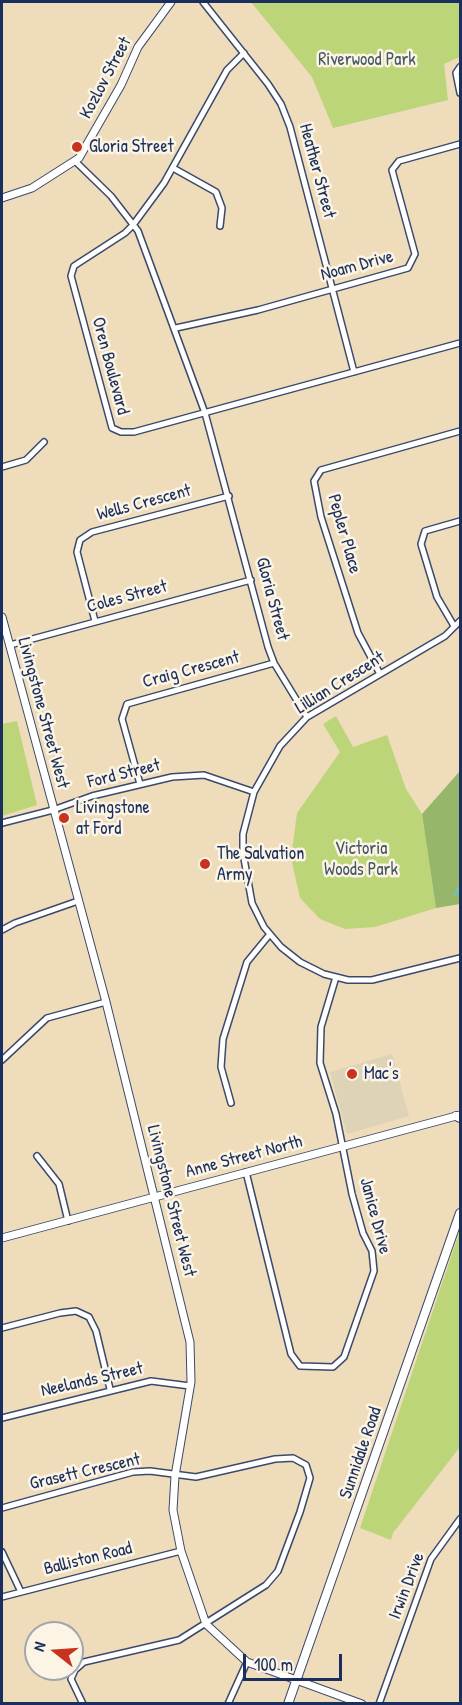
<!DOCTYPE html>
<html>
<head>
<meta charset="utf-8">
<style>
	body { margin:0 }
	#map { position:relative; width:462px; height:1705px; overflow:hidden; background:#eedcba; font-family:"Patrick Hand",sans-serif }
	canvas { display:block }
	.frame { position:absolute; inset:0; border:3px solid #1b2f5e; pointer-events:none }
	.north { position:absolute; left:24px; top:1621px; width:60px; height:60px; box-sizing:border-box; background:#fcf5e5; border:2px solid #a2a6af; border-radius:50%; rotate:287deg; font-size:16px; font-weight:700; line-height:24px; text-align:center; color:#1b2f5e }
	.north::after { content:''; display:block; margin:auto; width:21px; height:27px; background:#c8321e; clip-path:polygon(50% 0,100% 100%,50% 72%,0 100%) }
	.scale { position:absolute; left:243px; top:1654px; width:99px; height:27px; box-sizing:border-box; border:3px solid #1b2f5e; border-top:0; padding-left:8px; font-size:18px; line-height:21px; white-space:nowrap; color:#1b2f5e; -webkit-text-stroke:4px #fcf5e5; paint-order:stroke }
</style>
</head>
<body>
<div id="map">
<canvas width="462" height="1705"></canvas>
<div class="frame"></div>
<div class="north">N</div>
<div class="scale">100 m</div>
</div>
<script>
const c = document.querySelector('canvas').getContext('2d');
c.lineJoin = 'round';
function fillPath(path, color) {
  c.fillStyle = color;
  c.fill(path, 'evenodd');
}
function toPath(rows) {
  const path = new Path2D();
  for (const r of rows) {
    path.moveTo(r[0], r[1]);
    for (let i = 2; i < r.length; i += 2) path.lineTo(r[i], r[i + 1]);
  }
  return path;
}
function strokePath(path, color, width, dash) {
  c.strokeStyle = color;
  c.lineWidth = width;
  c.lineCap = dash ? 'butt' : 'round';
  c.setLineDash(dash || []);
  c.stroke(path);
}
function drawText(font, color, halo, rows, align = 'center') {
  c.font = font + ' "Patrick Hand",sans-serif';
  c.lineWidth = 5;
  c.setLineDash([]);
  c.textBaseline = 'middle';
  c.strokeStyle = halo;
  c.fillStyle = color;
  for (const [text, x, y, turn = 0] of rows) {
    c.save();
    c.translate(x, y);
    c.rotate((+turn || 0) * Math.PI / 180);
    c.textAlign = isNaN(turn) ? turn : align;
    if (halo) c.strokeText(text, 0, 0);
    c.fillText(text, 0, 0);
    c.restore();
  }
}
fillPath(toPath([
	[392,1054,409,1116,347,1134,330,1072]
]), '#ded3b6');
fillPath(toPath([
	[251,2,460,2,460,57,444,64,448,100,333,128,312,77],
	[336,716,353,747,387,735,406,789,422,814,436,908,375,927,345,929,320,919,300,898,291,858,297,813,340,752,323,724],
	[17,721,37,805,2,816,2,724],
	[460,1230,460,1447,393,1533,391,1540,360,1528]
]), '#bdd579');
fillPath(toPath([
	[460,771,460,904,436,908,422,814]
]), '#96b669');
strokePath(toPath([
	[455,895,460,886]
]), '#62c4e0', 2);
const minor = toPath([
	[203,2,268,84,281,104,290,127,354,372],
	[244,53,227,70,164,183,133,225,125,233,74,266,71,276,112,428,121,432,134,432,460,343],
	[460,67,456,73,460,93],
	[75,161,111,196,138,231,205,413,268,647,274,663,307,717],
	[173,168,216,192,222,208,220,226],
	[176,328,258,310,408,268,415,254,392,170,399,161,460,144],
	[2,467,26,460,44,442],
	[95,621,77,552,80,540,92,532,229,496],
	[460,621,445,636,307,717,280,746,254,792,243,834,243,853,252,903,264,927,281,947,300,962,324,974,348,980,372,980,460,958],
	[454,626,437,597,421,544,425,531,460,521],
	[10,645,251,580],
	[380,674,358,633,321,517,314,481,321,470,460,431],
	[140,784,122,719,127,704,274,663],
	[2,823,53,810,92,796,172,777,204,775,254,792],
	[2,930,15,923,78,901],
	[2,1060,47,1018,106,1002],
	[231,1103,221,1067,223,1039,247,962,270,934],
	[37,1156,59,1184,68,1221],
	[246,1172,291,1354,300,1366,333,1367,344,1357,374,1271,372,1251,363,1233,352,1194,336,1114,320,1063,321,1027,336,977],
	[2,1328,60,1313,76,1311,89,1317,96,1331,110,1389],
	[2,1418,151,1381,190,1386],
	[2,1508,133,1472,150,1471,196,1477,275,1459,293,1458,306,1465,310,1478,300,1512,278,1571,266,1585,179,1640,84,1662,75,1670,71,1679,83,1704],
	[2,1552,21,1592],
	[2,1597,181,1551],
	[228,1704,247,1662],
	[379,1704,431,1559,460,1519]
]);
const tertiary = toPath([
	[2,198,32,188,79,158,121,85,138,47,171,2],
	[2,617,106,1002,190,1342,191,1382,175,1476,173,1510,181,1551,206,1624,247,1662,362,1704],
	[2,1238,460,1115]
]);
const secondary = toPath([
	[456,1116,460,1118],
	[288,1704,460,1213]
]);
strokePath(minor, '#3b496c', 8);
strokePath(tertiary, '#3b496c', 9);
strokePath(secondary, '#3b496c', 10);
strokePath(minor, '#fff', 5);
strokePath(tertiary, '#fff', 7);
strokePath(secondary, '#fff', 8);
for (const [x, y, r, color] of [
	[77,147,6,"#c8321e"],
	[64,818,6,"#c8321e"],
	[205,864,6,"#c8321e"],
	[352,1074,6,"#c8321e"]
]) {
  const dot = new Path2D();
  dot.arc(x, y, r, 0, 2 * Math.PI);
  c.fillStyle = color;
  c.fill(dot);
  strokePath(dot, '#fcf5e5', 2);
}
drawText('18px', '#445865', '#fcf5e5', [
	["Riverwood Park",367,60],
	["Victoria",361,849],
	["Woods Park",361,870]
]);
drawText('18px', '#1b2f5e', '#fcf5e5', [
	["Kozlov Street",106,78,-62],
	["Heather Street",317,171,75],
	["Noam Drive",357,266,-15],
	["Oren Boulevard",110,366,75],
	["Wells Crescent",144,503,-15],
	["Pepler Place",344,534,74],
	["Coles Street",127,597,-15],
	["Gloria Street",272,599,75],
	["Craig Crescent",191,670,-15],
	["Lillian Crescent",340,683,-32],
	["Livingstone Street West",43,713,75],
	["Ford Street",124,774,-14],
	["Anne Street North",244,1157,-15],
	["Livingstone Street West",171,1201,76],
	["Janice Drive",375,1216,75],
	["Neelands Street",92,1380,-13],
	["Sunnidale Road",361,1453,-71],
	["Grasett Crescent",85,1472,-13],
	["Balliston Road",88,1559,-14],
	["Irwin Drive",407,1586,-69]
]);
drawText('18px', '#1b2f5e', '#fcf5e5', [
	["Gloria Street",89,147],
	["Livingstone",76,808],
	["at Ford",76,829],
	["The Salvation",217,854],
	["Army",217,875],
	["Mac's",364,1074]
], 'left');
</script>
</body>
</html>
